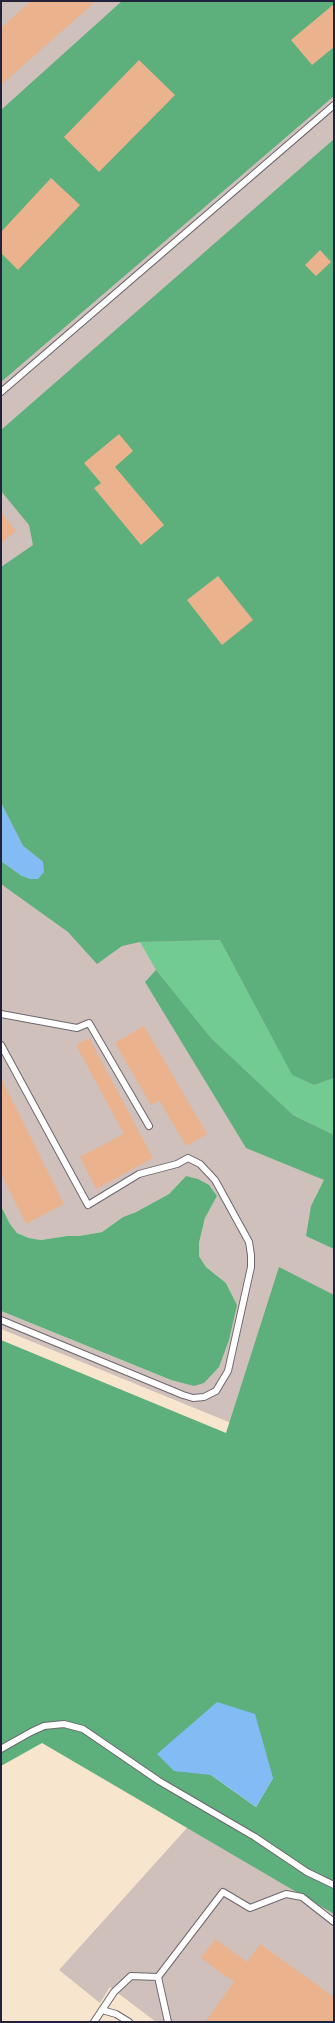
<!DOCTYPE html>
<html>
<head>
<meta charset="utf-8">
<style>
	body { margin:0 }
	#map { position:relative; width:335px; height:2023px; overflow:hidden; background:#f7e6cd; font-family:"EB Garamond",serif }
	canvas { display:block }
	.frame { position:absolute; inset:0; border:2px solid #22223b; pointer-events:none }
</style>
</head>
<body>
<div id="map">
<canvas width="335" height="2023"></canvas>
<div class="frame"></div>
</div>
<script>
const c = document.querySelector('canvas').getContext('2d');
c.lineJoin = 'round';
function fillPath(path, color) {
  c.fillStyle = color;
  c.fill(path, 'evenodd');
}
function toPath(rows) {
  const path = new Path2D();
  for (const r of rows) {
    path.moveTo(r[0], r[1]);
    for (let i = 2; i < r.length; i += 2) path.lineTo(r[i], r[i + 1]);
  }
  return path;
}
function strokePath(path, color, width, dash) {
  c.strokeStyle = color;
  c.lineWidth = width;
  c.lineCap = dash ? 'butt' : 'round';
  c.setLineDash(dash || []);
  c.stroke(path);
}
fillPath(toPath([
	[1,1,334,1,334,1465,1,1329,1,1311,171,1380,237,1305,226,1283,206,1267,199,1256,199,1243,205,1218,217,1196,186,1176,169,1194,136,1212,123,1217,102,1232,79,1236,67,1236,41,1240,29,1238,17,1233,10,1224,1,1206],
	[195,1819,334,1908,334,2022,156,2022,110,1987,100,2003,59,1970]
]), '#cfc0bb');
fillPath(toPath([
	[220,940,292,1075,314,1085,334,1078,334,1135,293,1115,211,1038,156,970,140,942]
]), '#72cc92');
fillPath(toPath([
	[122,1,334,1,334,96,1,382,1,110],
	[334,139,334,1078,314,1085,292,1075,220,940,140,942,122,946,97,964,68,932,1,884,1,861,22,876,43,862,23,846,1,803,1,567,33,545,29,525,1,491,1,430],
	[156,970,211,1038,293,1115,334,1135,334,1249,306,1236,311,1206,324,1180,246,1148,145,982],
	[186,1176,198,1179,209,1185,217,1196,205,1218,199,1243,199,1256,206,1267,226,1283,237,1305,229,1340,219,1367,204,1383,194,1386,171,1380,1,1311,1,1206,10,1224,17,1233,29,1238,41,1240,67,1236,79,1236,102,1232,123,1217,136,1212,169,1194],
	[279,1267,334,1295,334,1914,42,1743,1,1766,1,1340,226,1433],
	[211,1775,273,1778,256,1807]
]), '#5db07c');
fillPath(toPath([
	[1,803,23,846,43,862,44,872,38,879,30,879,22,876,1,861],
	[217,1702,255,1714,273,1778,256,1807,211,1775,174,1771,157,1754]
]), '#83bcf4');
fillPath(toPath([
	[31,1,96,1,1,85,1,28],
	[334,4,334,47,312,65,291,40],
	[139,60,175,95,99,172,64,137],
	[51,178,80,205,18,270,1,253,1,232],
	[320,250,331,262,316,276,305,265],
	[119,434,133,451,115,467,164,525,141,545,94,488,101,483,84,463],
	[1,512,16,531,1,543],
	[218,576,253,620,222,645,187,600],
	[144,1026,207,1134,186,1146,159,1100,151,1105,115,1043],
	[89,1038,153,1158,96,1189,80,1157,124,1134,76,1045],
	[1,1078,64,1204,26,1224,1,1174],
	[215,1939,247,1962,260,1944,334,1997,334,2022,205,2022,234,1982,201,1958]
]), '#eab38d');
const lane = toPath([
	[1,392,334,105],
	[1,1014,77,1028,89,1023,149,1126],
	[1,1045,88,1205,139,1174,177,1164,188,1158,200,1164,215,1180,249,1242,251,1255,251,1267,228,1371,216,1391,204,1397,193,1398,183,1395,1,1320],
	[1,1749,31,1732,44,1726,64,1724,83,1729,159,1781,255,1837,307,1872,334,1885],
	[158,1977,168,2022],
	[102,2010,116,2014,129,2022],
	[94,2022,114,1992,131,1976,158,1977,223,1892,250,1908,286,1894,302,1897,334,1922]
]);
strokePath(lane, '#6d676e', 8);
strokePath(lane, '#fff', 6);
</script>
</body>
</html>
